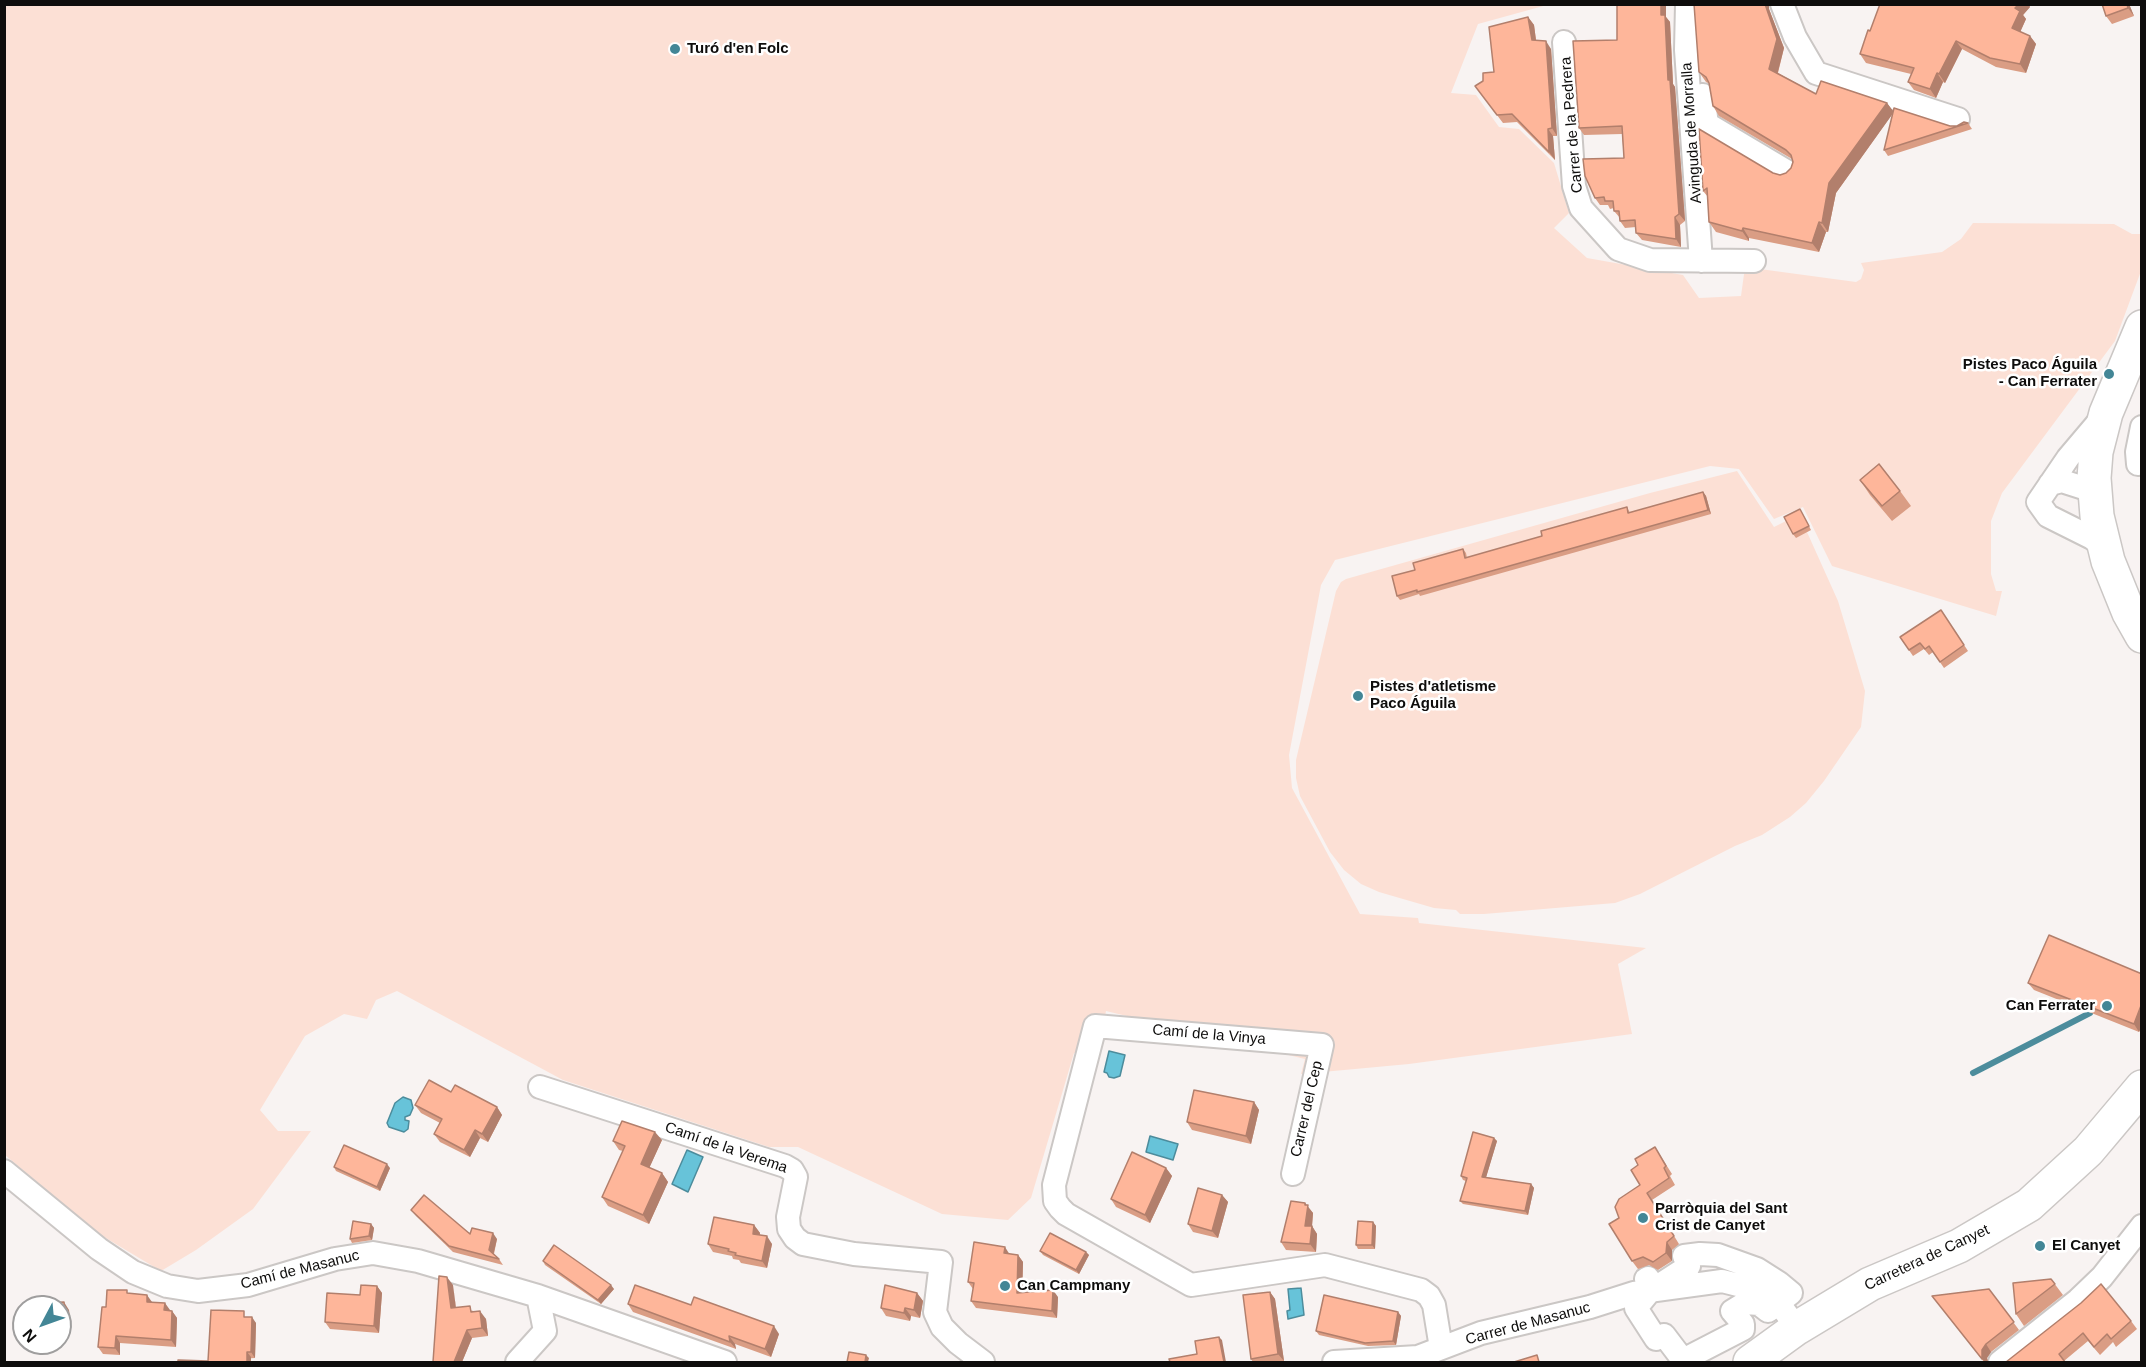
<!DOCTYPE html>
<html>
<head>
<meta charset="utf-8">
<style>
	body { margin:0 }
	#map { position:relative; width:2146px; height:1367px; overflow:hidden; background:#f8f3f2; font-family:Helvetica,sans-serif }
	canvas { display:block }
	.frame { position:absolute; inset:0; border:6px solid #0e0d0c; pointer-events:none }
	.north { position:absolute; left:12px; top:1295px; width:60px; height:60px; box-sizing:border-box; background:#fff; border:2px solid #9f9e9e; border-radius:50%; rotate:229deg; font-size:16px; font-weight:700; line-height:24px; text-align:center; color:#0e0d0c }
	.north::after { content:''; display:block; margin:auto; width:21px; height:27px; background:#438696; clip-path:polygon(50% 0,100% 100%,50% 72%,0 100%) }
</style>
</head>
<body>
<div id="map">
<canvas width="2146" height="1367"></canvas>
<div class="frame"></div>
<div class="north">N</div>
</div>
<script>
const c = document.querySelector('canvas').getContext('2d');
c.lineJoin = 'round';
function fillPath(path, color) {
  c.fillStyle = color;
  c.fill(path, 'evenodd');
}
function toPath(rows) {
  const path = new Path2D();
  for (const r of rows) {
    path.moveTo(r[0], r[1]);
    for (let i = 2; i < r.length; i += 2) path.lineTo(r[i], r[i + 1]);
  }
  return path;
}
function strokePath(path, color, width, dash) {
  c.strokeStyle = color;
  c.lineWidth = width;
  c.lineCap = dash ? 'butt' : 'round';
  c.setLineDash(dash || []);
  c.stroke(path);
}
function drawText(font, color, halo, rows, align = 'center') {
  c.font = font + ' Helvetica,sans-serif';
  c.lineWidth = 5;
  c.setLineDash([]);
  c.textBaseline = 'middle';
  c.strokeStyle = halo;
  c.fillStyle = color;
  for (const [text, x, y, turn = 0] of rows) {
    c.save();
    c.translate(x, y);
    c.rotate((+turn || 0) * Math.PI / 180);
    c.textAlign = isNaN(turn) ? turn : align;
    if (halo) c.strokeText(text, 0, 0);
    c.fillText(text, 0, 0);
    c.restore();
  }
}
fillPath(toPath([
	[5,5,1547,5,1478,24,1451,93,1476,95,1499,127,1519,129,1554,163,1569,213,1554,228,1587,258,1683,275,1699,298,1741,296,1745,267,1856,282,1861,279,1864,270,1861,263,1942,252,1961,239,1973,223,2114,224,2132,234,2141,234,2141,271,2115,341,2002,493,1991,521,1991,574,1996,591,2002,591,1996,616,1832,566,1803,507,1774,519,1739,469,1710,466,1335,560,1321,585,1289,755,1292,788,1360,914,1418,918,1419,923,1646,948,1618,964,1632,1034,1409,1064,1301,1074,1305,1059,1106,1011,1097,1057,1074,1053,1031,1198,1008,1220,942,1214,798,1147,769,1147,563,1080,397,991,376,1000,367,1019,344,1014,305,1036,260,1110,278,1131,311,1131,253,1209,196,1250,161,1271,99,1234,5,1155],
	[1737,471,1774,527,1802,513,1811,530,1807,532,1838,601,1865,691,1861,727,1824,781,1806,803,1790,817,1762,835,1735,846,1640,894,1615,903,1484,914,1460,914,1456,910,1434,908,1379,892,1361,884,1344,870,1330,852,1300,796,1296,778,1296,760,1336,591,1341,582,1346,579,1650,493]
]), '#fce0d5');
const water = toPath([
	[1109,1051,1125,1055,1120,1076,1114,1078,1109,1077,1107,1073,1104,1072,1109,1051],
	[403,1097,411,1100,413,1108,410,1115,405,1117,405,1120,409,1121,408,1129,404,1132,389,1127,387,1123,395,1103,403,1097],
	[1150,1136,1178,1144,1173,1160,1146,1152,1150,1136],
	[687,1150,703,1157,688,1192,672,1184,687,1150],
	[1301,1288,1304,1315,1288,1319,1287,1311,1290,1310,1288,1289,1301,1288]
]);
fillPath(water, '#67c3d9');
strokePath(water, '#4c8c9c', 1.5);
strokePath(toPath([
	[1973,1073,2090,1013]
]), '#4c8c9c', 6);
const street = toPath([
	[1687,4,1686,50,1701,261],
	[1782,4,1795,37,1816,73,1958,119],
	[1564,42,1574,186,1581,208,1618,249,1650,260,1754,261],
	[1703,95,1707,124,1786,171],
	[2101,419,2068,458,2038,502,2048,516,2092,538,2105,548],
	[2142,427,2137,452,2138,464,2142,462],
	[2050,484,2062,481,2087,489,2095,498,2092,505],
	[540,1087,785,1166,792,1170,796,1177,788,1217,789,1229,795,1238,803,1244,854,1254,941,1262,935,1312,942,1327,958,1343,983,1362],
	[4,1171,99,1249,133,1272,167,1286,198,1291,248,1285,335,1259,373,1253,418,1261,538,1296,725,1362],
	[1293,1174,1322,1045,1095,1026,1054,1185,1055,1201,1060,1208,1066,1214,1191,1285,1325,1265,1421,1290,1429,1296,1434,1305,1441,1348],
	[1700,1254,1718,1255,1757,1269,1779,1283,1791,1293,1768,1311,1759,1304,1745,1303,1732,1311,1743,1324,1743,1329,1683,1360,1664,1335,1656,1339,1636,1308,1650,1291,1646,1279,1648,1278,1655,1288,1689,1266,1684,1256,1700,1254],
	[517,1362,545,1331,538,1296],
	[1334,1362,1418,1357,1481,1333,1590,1307,1634,1293,1722,1281,1750,1288,1777,1305,1783,1309,1797,1328],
	[2000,1362,2078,1300,2102,1277,2142,1226]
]);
const secondary = toPath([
	[2142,327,2106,413,2096,452,2094,478,2097,516,2108,561,2129,613,2142,636],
	[1750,1362,1797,1328,1870,1284,1959,1246,2029,1205,2088,1151,2142,1087]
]);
strokePath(street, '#cbc7c5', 26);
strokePath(secondary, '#cbc7c5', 36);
strokePath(street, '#fff', 22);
strokePath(secondary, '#fff', 33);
fillPath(toPath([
	[2102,4,2129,4,2134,16,2112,24,2106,16],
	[2030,7,2023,15,2026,19,2020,32,2030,36,2036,44,2026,73,1996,67,1962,49,1945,83,1943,82,1936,98,1914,90,1908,82,1911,74,1866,63,1860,54,1870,31],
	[1769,9,1784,48,1778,73,1816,94,1887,103,1893,112,1950,126,1957,126,1968,123,1972,129,1888,156,1884,150,1893,113,1836,193,1828,232,1826,232,1819,252,1749,238,1749,241,1716,232,1709,222,1708,197,1703,191,1699,129,1773,173,1780,175,1786,173,1791,168,1793,162,1792,159,1719,116,1713,106,1710,84,1706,82,1699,72],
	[1528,17,1534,25,1536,40,1551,49,1557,136,1553,136,1555,160,1517,122,1503,123,1475,86,1483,81,1494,72],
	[1666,17,1670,22,1673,84,1675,87,1685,221,1680,225,1681,247,1642,240,1636,233,1636,227,1625,228,1620,221,1620,218,1614,211,1614,208,1610,209,1608,205,1600,205,1595,198,1624,158,1622,134,1584,135,1579,128,1617,40],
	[1860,480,1900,491,1911,506,1892,521,1870,495],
	[1703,492,1706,496,1711,514,1420,596,1419,594,1400,600,1397,596,1415,570,1463,549,1466,553,1467,558,1542,536,1627,507,1630,513],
	[1800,509,1811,530,1796,538,1793,534],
	[1941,610,1968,651,1944,668,1933,652,1929,655,1924,649,1913,656,1900,637],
	[2142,974,2142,1026,2139,1032,2034,990,2028,983],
	[451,1092,497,1107,502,1115,488,1142,480,1138,470,1157,440,1142,434,1134,440,1123,421,1113,415,1105],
	[1254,1102,1259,1110,1251,1144,1192,1130,1187,1122],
	[1494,1138,1497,1141,1486,1177,1531,1184,1534,1188,1528,1215,1463,1204,1460,1201,1466,1181,1463,1180,1461,1176],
	[662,1140,649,1168,662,1173,668,1182,649,1224,608,1206,602,1197,623,1151,619,1150,613,1141],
	[1655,1147,1672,1174,1670,1176,1675,1185,1652,1200,1679,1244,1672,1250,1672,1261,1658,1270,1649,1265,1638,1269,1632,1261,1619,1218,1640,1185,1638,1165],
	[334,1167,390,1168,380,1191,336,1171],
	[1166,1168,1172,1176,1150,1223,1116,1207,1111,1199],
	[1222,1195,1228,1202,1218,1238,1193,1232,1188,1224],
	[1305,1203,1313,1213,1312,1226,1317,1234,1316,1252,1286,1250,1281,1242],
	[411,1210,470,1234,497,1239,494,1254,499,1259,503,1265,453,1252,416,1216],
	[1373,1222,1376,1226,1375,1249,1358,1249,1356,1245],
	[371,1224,374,1228,372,1240,352,1243,350,1239],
	[754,1225,760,1233,760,1235,772,1244,767,1268,741,1263,739,1260,733,1259,732,1256,713,1252,708,1244],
	[1040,1251,1086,1252,1089,1255,1079,1274,1043,1255],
	[1010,1254,1018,1255,1023,1262,1022,1293,1058,1297,1057,1318,976,1308,971,1301,973,1289,968,1282],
	[543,1261,614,1289,601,1304,545,1265],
	[2051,1279,2063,1295,2024,1326,2016,1314],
	[453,1285,456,1308,474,1311,486,1319,488,1336,472,1338,462,1362],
	[377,1286,382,1293,379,1333,330,1329,325,1322,360,1295],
	[1989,1289,2019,1330,1991,1352,1987,1358,1988,1362,1984,1362,1932,1296],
	[1270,1292,1275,1299,1284,1361,1277,1362,1253,1362,1251,1359],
	[917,1293,923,1301,920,1318,911,1316,910,1321,886,1316,881,1308],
	[129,1294,152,1302,170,1311,172,1311,177,1318,176,1347,120,1343,120,1355,103,1354,98,1347,106,1307],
	[2081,1303,2131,1321,2137,1329,2116,1347,2113,1342,2100,1355,2088,1341,2064,1361,2006,1362],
	[628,1304,691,1305,779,1334,771,1357,735,1344,736,1349,633,1312],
	[60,1307,69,1310,71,1333,60,1334],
	[1398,1312,1401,1316,1396,1345,1368,1346,1319,1335,1316,1331],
	[248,1317,256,1323,255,1358,208,1361]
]), '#da9d84');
fillPath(toPath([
	[1661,4,1666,4,1666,17,1670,22,1673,84,1675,87,1685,221,1679,214,1661,15],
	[1765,4,1769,4,1769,9,1784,48,1776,79,1769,69],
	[2019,4,2029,4,2030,7,2023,15,2026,19,2018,37,2012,28,2015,8],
	[2127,4,2129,4,2134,16,2128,8],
	[1528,17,1534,25,1537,48,1532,40],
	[2030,36,2036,44,2026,73,2020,64],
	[1546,41,1551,49,1557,136,1552,128],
	[1956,41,1962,49,1945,83,1939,74],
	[1937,73,1943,82,1936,98,1930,89],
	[1887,103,1894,112,1836,193,1828,232,1822,223,1829,183],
	[1548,129,1553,136,1555,160,1549,152],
	[1675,217,1680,225,1681,247,1676,239],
	[1819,222,1826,232,1819,252,1812,243],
	[1743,228,1749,238,1749,241,1742,231],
	[1703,492,1706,496,1711,514,1708,510],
	[2142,1003,2142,1026,2139,1032,2134,1024],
	[1254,1102,1259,1110,1251,1144,1246,1136],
	[497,1107,502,1115,488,1142,482,1134],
	[475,1130,480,1138,470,1157,464,1150],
	[655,1132,662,1140,647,1173,641,1164],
	[1494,1138,1497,1141,1485,1181,1482,1177],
	[387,1164,390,1168,380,1191,377,1187],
	[1166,1168,1172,1176,1150,1223,1145,1215],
	[662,1173,668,1182,649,1224,643,1215],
	[1531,1184,1534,1188,1528,1215,1525,1211],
	[1222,1195,1228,1202,1218,1238,1212,1231],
	[1305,1203,1313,1213,1312,1226,1317,1234,1316,1252,1310,1244,1305,1226],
	[1373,1222,1376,1226,1375,1249,1372,1245],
	[371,1224,374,1228,372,1240,369,1236],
	[754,1225,760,1233,758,1241,753,1234],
	[493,1233,497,1239,493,1256,489,1250],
	[767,1236,772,1244,767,1268,762,1261],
	[1667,1242,1672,1250,1672,1261,1666,1253],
	[1005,1247,1010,1255,1004,1253],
	[1086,1252,1089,1255,1079,1274,1076,1270],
	[1018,1255,1023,1262,1022,1300,1017,1293],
	[447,1277,453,1285,457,1316,451,1308],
	[611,1285,614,1289,601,1304,598,1300],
	[377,1286,382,1293,379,1333,374,1326],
	[1053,1290,1058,1297,1057,1318,1052,1311],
	[1270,1292,1275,1299,1284,1361,1278,1354],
	[917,1293,923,1301,920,1318,914,1310],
	[147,1295,152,1302,147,1302],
	[64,1302,69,1310,71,1333,65,1325],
	[165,1303,170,1310,164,1310],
	[905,1308,911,1316,910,1321,904,1313],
	[172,1311,177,1318,176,1347,171,1340],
	[480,1311,486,1319,488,1336,482,1328],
	[1398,1312,1401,1316,1396,1345,1393,1341],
	[252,1317,256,1323,255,1358,251,1352],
	[774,1326,779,1334,771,1357,765,1349],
	[467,1330,472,1338,462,1362,454,1362],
	[116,1336,120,1343,120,1355,115,1348],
	[729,1336,735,1344,736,1349,730,1342],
	[1219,1337,1222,1340,1226,1362,1224,1362],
	[1986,1344,1991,1352,1987,1358,1988,1362,1985,1362,1982,1359,1982,1350],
	[247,1352,251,1357,251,1362,247,1362],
	[866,1355,869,1358,868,1362,865,1362]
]), '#b27f6c');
const building = toPath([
	[1617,4,1661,4,1661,15,1665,15,1668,80,1670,80,1679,214,1675,217,1676,239,1636,233,1635,220,1620,221,1619,211,1614,211,1613,201,1605,201,1604,197,1595,198,1585,176,1583,159,1624,158,1622,126,1579,128,1573,41,1617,40,1617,4],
	[1694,4,1765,4,1777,39,1769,69,1816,94,1821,81,1887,103,1829,183,1822,223,1819,222,1812,243,1743,228,1742,231,1709,222,1707,188,1703,191,1699,129,1773,173,1780,175,1786,173,1791,168,1793,162,1791,155,1786,150,1713,106,1709,83,1706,77,1699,72,1694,4],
	[1880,4,2019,4,2015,8,2020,11,2012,28,2030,36,2020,64,1990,58,1956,41,1939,74,1937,73,1930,89,1908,82,1914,68,1860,54,1868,30,1870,31,1880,4],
	[2102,4,2127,4,2128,8,2106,16,2102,4],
	[1528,17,1532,40,1546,41,1552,128,1548,129,1549,152,1512,114,1497,115,1475,86,1483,81,1483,73,1494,72,1489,27,1528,17],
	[1894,108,1950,126,1957,126,1964,122,1968,123,1884,150,1894,108],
	[1879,464,1900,491,1882,506,1860,480,1879,464],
	[1703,492,1708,510,1417,592,1417,590,1397,596,1392,576,1415,570,1413,563,1463,549,1465,558,1542,536,1541,531,1627,507,1628,513,1703,492],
	[1800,509,1809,526,1793,534,1784,517,1800,509],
	[1941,610,1964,645,1940,662,1929,646,1925,649,1920,643,1909,650,1900,637,1941,610],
	[2049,935,2142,974,2142,1003,2134,1024,2028,983,2049,935],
	[429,1080,451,1092,455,1085,497,1107,482,1134,475,1130,464,1150,434,1134,442,1119,415,1105,429,1080],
	[1194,1090,1254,1102,1246,1136,1187,1122,1194,1090],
	[622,1121,655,1132,641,1164,662,1173,643,1215,602,1197,625,1146,613,1141,622,1121],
	[1473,1132,1494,1138,1482,1177,1531,1184,1525,1211,1460,1201,1467,1178,1461,1176,1473,1132],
	[344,1145,387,1164,377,1187,334,1167,344,1145],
	[1655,1147,1666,1166,1664,1168,1669,1178,1647,1193,1674,1236,1667,1242,1666,1253,1653,1262,1643,1257,1632,1261,1609,1224,1619,1218,1615,1207,1619,1199,1640,1185,1631,1170,1638,1165,1635,1159,1655,1147],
	[1132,1152,1166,1168,1145,1215,1111,1199,1132,1152],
	[1198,1188,1222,1195,1212,1231,1188,1224,1198,1188],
	[424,1195,470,1234,472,1228,493,1233,489,1250,499,1259,449,1246,411,1210,424,1195],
	[1291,1201,1305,1203,1305,1205,1308,1205,1305,1226,1312,1226,1310,1244,1281,1242,1291,1201],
	[714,1217,754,1225,753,1234,767,1236,762,1261,735,1255,736,1253,728,1251,729,1249,708,1244,714,1217],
	[353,1221,371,1224,369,1236,350,1239,353,1221],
	[1358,1221,1373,1222,1372,1245,1356,1245,1358,1221],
	[1050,1233,1086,1252,1076,1270,1040,1251,1050,1233],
	[974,1242,1005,1247,1004,1253,1018,1255,1017,1293,1053,1290,1052,1311,971,1301,974,1283,968,1282,974,1242],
	[554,1245,611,1285,598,1300,543,1261,554,1245],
	[439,1276,447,1277,451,1308,470,1306,471,1312,480,1311,482,1328,467,1330,454,1362,433,1362,439,1276],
	[2051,1279,2055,1284,2016,1314,2013,1283,2051,1279],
	[2101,1284,2131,1321,2111,1339,2107,1334,2094,1347,2083,1333,2059,1354,2065,1362,2006,1362,2081,1303,2101,1284],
	[361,1285,377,1286,374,1326,325,1322,327,1293,360,1295,361,1285],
	[635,1285,691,1305,694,1297,774,1326,765,1349,729,1336,730,1342,628,1304,635,1285],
	[885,1285,917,1293,914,1310,905,1308,904,1313,881,1308,885,1285],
	[1989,1289,2014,1322,1986,1344,1982,1350,1982,1359,1932,1296,1989,1289],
	[107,1290,127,1290,127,1293,147,1295,147,1302,165,1303,164,1310,172,1311,171,1340,116,1336,115,1348,98,1347,102,1307,106,1307,107,1290],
	[1270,1292,1278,1354,1251,1359,1243,1295,1270,1292],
	[1324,1295,1398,1312,1393,1341,1365,1343,1316,1331,1324,1295],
	[64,1302,65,1325,60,1326,60,1307,42,1307,42,1303,64,1302],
	[211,1310,244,1311,244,1317,252,1317,251,1352,247,1352,247,1362,178,1362,178,1360,208,1361,211,1310],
	[1219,1337,1224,1362,1170,1362,1169,1359,1197,1354,1195,1341,1219,1337],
	[849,1352,866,1355,865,1362,847,1362,849,1352],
	[1537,1355,1539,1362,1514,1362,1537,1355]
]);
fillPath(building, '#feb69a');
strokePath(building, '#b27f6c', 1.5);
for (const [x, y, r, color] of [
	[675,49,6,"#438696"],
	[2109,374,6,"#438696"],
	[1358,696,6,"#438696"],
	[2107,1006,6,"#438696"],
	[1643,1218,6,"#438696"],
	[2040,1246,6,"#438696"],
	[1005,1286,6,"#438696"]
]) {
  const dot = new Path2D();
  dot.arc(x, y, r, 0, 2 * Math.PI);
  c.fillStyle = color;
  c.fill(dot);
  strokePath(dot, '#fff', 2);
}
drawText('bold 15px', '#0e0d0c', '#fff', [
	["Turó d'en Folc",687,49],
	["Pistes Paco Águila",2097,365,"right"],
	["- Can Ferrater",2097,382,"right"],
	["Pistes d'atletisme",1370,687],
	["Paco Águila",1370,704],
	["Can Ferrater",2095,1006,"right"],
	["Parròquia del Sant",1655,1209],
	["Crist de Canyet",1655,1226],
	["El Canyet",2052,1246],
	["Can Campmany",1017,1286]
], 'left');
drawText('15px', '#0e0d0c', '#fff', [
	["Carrer de la Pedrera",1572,125,-95],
	["Avinguda de Morralla",1692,133,-94],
	["Camí de la Vinya",1209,1035,5],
	["Carrer del Cep",1307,1109,-77],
	["Camí de la Verema",726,1148,19],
	["Carretera de Canyet",1927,1258,-25],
	["Camí de Masanuc",300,1270,-14],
	["Carrer de Masanuc",1528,1324,-15]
]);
</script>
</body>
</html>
